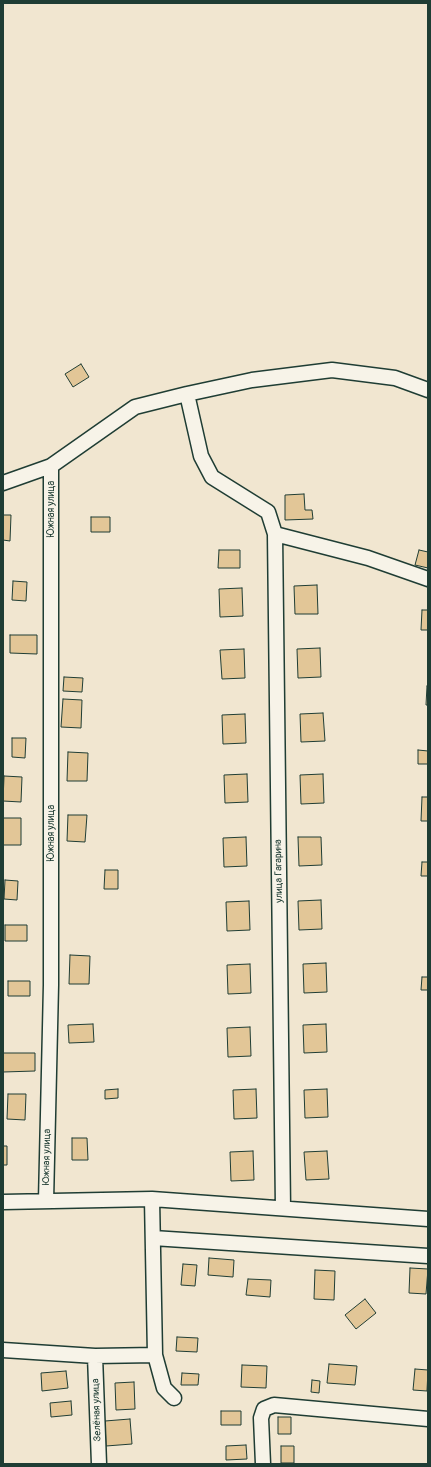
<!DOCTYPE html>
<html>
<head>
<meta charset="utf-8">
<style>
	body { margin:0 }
	#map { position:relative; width:431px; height:1467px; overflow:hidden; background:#f1e6d0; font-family:Pangolin,sans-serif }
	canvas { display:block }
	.frame { position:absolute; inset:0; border:4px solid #1f3d34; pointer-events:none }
</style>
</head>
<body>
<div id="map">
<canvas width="431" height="1467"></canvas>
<div class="frame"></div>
</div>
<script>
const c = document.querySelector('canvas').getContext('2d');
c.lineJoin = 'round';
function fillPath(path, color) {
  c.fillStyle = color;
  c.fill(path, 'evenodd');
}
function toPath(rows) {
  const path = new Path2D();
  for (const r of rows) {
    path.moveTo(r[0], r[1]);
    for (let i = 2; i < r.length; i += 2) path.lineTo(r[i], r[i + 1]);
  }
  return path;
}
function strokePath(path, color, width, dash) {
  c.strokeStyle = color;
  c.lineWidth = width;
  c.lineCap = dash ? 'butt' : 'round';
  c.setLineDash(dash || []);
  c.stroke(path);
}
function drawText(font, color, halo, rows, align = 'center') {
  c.font = font + ' Pangolin,sans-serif';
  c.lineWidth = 4;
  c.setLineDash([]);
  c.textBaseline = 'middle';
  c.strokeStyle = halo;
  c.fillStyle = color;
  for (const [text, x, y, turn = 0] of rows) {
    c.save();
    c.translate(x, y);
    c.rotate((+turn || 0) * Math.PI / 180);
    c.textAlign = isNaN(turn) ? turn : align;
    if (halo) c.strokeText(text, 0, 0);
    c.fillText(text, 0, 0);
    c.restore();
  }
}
const building = toPath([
	[81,364,89,377,73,387,65,374,81,364],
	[304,494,305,510,312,510,313,519,285,520,285,495,304,494],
	[3,515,11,515,10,541,3,540,3,515],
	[91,517,110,517,110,532,91,532,91,517],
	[219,550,240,550,240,568,218,568,219,550],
	[419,550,428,552,428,568,415,565,419,550],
	[13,581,27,582,26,601,12,600,13,581],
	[317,585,318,614,295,614,294,586,317,585],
	[242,588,243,616,220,617,219,589,242,588],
	[422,610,428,610,428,630,421,630,422,610],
	[10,635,37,635,37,654,10,653,10,635],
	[320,648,321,677,298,678,297,649,320,648],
	[244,649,245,678,222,679,220,650,244,649],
	[64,677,83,678,82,692,63,691,64,677],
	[427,686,428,686,428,705,426,705,427,686],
	[63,699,82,700,81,728,61,727,63,699],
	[323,713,325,741,301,742,300,714,323,713],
	[245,714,246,743,223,744,222,715,245,714],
	[12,738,26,738,25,758,12,757,12,738],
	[418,750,428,751,428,764,418,764,418,750],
	[68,752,88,753,87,781,67,781,68,752],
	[247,774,248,802,225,803,224,775,247,774],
	[323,774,324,803,301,804,300,775,323,774],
	[4,776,22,777,21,802,3,801,4,776],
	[422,797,428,797,428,821,421,821,422,797],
	[68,815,87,815,85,842,67,841,68,815],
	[3,818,21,818,21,845,3,845,3,818],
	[246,837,247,866,224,867,223,838,246,837],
	[298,837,321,837,322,865,299,866,298,837],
	[422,862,428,862,428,876,421,876,422,862],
	[105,870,118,870,118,889,104,889,105,870],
	[5,880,18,881,17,900,4,899,5,880],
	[321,900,322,929,299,930,298,901,321,900],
	[249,901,250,930,227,931,226,902,249,901],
	[5,925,27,925,27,941,5,941,5,925],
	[70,955,90,956,89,984,69,984,70,955],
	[326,963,327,992,304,993,303,964,326,963],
	[250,964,251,993,228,994,227,965,250,964],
	[422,977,428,977,428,990,421,990,422,977],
	[8,981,30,981,30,996,8,996,8,981],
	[93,1024,94,1042,69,1043,68,1025,93,1024],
	[326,1024,327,1052,304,1053,303,1025,326,1024],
	[250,1027,251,1056,228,1057,227,1028,250,1027],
	[3,1053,35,1053,35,1071,3,1072,3,1053],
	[118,1089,118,1098,105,1099,105,1090,118,1089],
	[256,1089,257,1118,234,1119,233,1090,256,1089],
	[327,1089,328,1117,305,1118,304,1090,327,1089],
	[8,1094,26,1094,25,1120,7,1119,8,1094],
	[72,1138,87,1138,88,1160,72,1160,72,1138],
	[3,1146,7,1146,7,1165,3,1165,3,1146],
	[253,1151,254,1180,231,1181,230,1152,253,1151],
	[327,1151,329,1179,306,1180,304,1152,327,1151],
	[209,1258,234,1260,233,1277,208,1275,209,1258],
	[183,1264,197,1265,195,1286,181,1285,183,1264],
	[410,1268,428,1269,426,1294,409,1293,410,1268],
	[315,1270,335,1271,334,1300,314,1299,315,1270],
	[248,1279,271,1280,270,1297,246,1295,248,1279],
	[365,1299,376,1313,356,1329,345,1315,365,1299],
	[177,1337,198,1338,197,1352,176,1351,177,1337],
	[329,1364,357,1366,355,1385,327,1383,329,1364],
	[242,1365,267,1366,266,1388,241,1387,242,1365],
	[415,1369,428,1370,427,1391,413,1390,415,1369],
	[66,1371,68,1388,42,1391,41,1373,66,1371],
	[182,1373,199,1374,198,1385,181,1385,182,1373],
	[312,1380,320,1381,319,1393,311,1392,312,1380],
	[134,1382,135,1409,116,1410,115,1383,134,1382],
	[71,1401,72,1415,51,1417,50,1403,71,1401],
	[221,1411,241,1411,241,1425,221,1425,221,1411],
	[278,1417,291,1417,291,1434,278,1434,278,1417],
	[130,1419,132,1444,106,1446,105,1421,130,1419],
	[246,1445,247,1459,226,1460,226,1446,246,1445],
	[281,1446,294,1446,294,1463,281,1463,281,1446]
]);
fillPath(building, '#e2c697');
strokePath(building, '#1f3d34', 1);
const minor = toPath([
	[187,394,252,380,332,370,395,378,428,390],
	[3,483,51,466,135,407,187,394,201,456,212,477,268,512,275,534,283,1208],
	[275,534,368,558,428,579],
	[152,1199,155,1355,164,1388,174,1398],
	[46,1201,51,985,51,466],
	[3,1202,152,1199,428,1219],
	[153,1238,428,1256],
	[3,1350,95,1356,155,1355],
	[95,1356,99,1464],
	[263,1464,261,1418,264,1409,274,1405,428,1419]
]);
strokePath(minor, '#1f3d34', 17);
strokePath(minor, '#f7f3e8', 14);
drawText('10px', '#1f3d34', '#f7f3e8', [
	["Южная улица",51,509,-90],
	["Южная улица",51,833,-90],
	["улица Гагарина",279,871,-91],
	["Южная улица",47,1157,-89],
	["Зелёная улица",97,1410,-92]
]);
</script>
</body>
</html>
